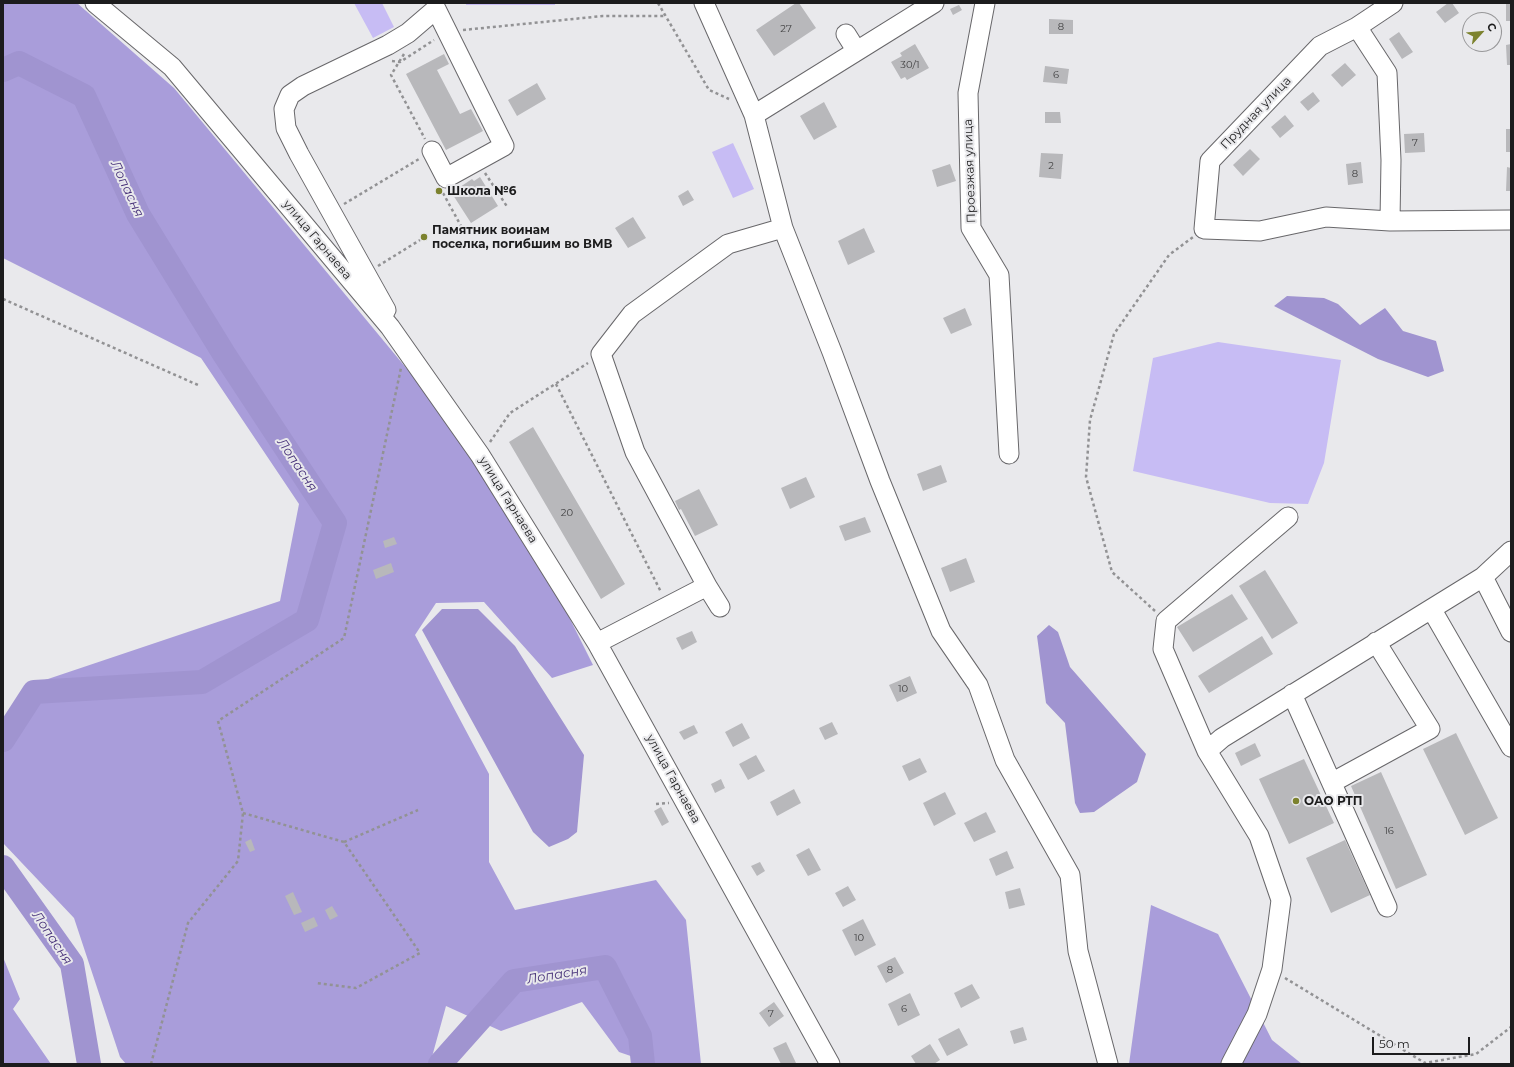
<!DOCTYPE html>
<html>
<head>
<meta charset="utf-8">
<style>
	body { margin:0 }
	#map { position:relative; width:1514px; height:1067px; overflow:hidden; background:#e9e9ec; font-family:Montserrat,sans-serif }
	canvas { display:block }
	.frame { position:absolute; inset:0; border:4px solid #1c1c1d; pointer-events:none }
	.north { position:absolute; left:1462px; top:12px; width:40px; height:40px; box-sizing:border-box; background:#e9e9ec; border:1px solid #979799; border-radius:50%; rotate:63deg; font-size:11px; font-weight:700; line-height:16px; text-align:center; color:#1c1c1d }
	.north::after { content:''; display:block; margin:auto; width:14px; height:18px; background:#7c822e; clip-path:polygon(50% 0,100% 100%,50% 72%,0 100%) }
	.scale { position:absolute; left:1372px; top:1037px; width:98px; height:18px; box-sizing:border-box; border:2px solid #1c1c1d; border-top:0; padding-left:5px; font-size:12px; line-height:14px; white-space:nowrap; color:#1c1c1d; -webkit-text-stroke:3px #e9e9ec; paint-order:stroke }
</style>
</head>
<body>
<div id="map">
<canvas width="1514" height="1067"></canvas>
<div class="frame"></div>
<div class="north">С</div>
<div class="scale">50 m</div>
</div>
<script>
const c = document.querySelector('canvas').getContext('2d');
c.lineJoin = 'round';
function fillPath(path, color) {
  c.fillStyle = color;
  c.fill(path, 'evenodd');
}
function toPath(rows) {
  const path = new Path2D();
  for (const r of rows) {
    path.moveTo(r[0], r[1]);
    for (let i = 2; i < r.length; i += 2) path.lineTo(r[i], r[i + 1]);
  }
  return path;
}
function strokePath(path, color, width, dash) {
  c.strokeStyle = color;
  c.lineWidth = width;
  c.lineCap = dash ? 'butt' : 'round';
  c.setLineDash(dash || []);
  c.stroke(path);
}
function drawText(font, color, halo, rows, align = 'center') {
  c.font = font + ' Montserrat,sans-serif';
  c.lineWidth = 4;
  c.setLineDash([]);
  c.textBaseline = 'middle';
  c.strokeStyle = halo;
  c.fillStyle = color;
  for (const [text, x, y, turn = 0] of rows) {
    c.save();
    c.translate(x, y);
    c.rotate((+turn || 0) * Math.PI / 180);
    c.textAlign = isNaN(turn) ? turn : align;
    if (halo) c.strokeText(text, 0, 0);
    c.fillText(text, 0, 0);
    c.restore();
  }
}
fillPath(toPath([
	[354,3,382,3,394,27,373,38],
	[466,3,555,3,555,5,466,5],
	[733,143,754,189,733,198,712,152],
	[1218,342,1341,360,1324,463,1308,504,1270,503,1133,471,1153,358]
]), '#c7bcf4');
fillPath(toPath([
	[3,3,77,3,174,88,436,404,555,589,593,665,552,678,484,602,436,603,415,635,489,774,489,862,515,910,656,880,686,920,701,1064,654,1064,619,1052,582,1002,501,1031,446,1006,430,1064,126,1064,120,1057,74,918,3,843,3,741,42,681,280,601,299,504,201,358,3,258],
	[1151,905,1218,934,1272,1040,1302,1064,1129,1064],
	[3,957,20,999,13,1009,51,1064,3,1064]
]), '#a99dda');
fillPath(toPath([
	[1287,296,1324,298,1338,304,1360,325,1385,308,1403,331,1436,341,1444,371,1428,377,1378,359,1274,306],
	[442,609,478,609,515,646,584,755,577,832,568,839,549,847,533,832,422,630],
	[1049,625,1058,632,1070,667,1146,754,1137,782,1094,812,1080,813,1075,803,1065,723,1046,703,1037,636]
]), '#a094d0');
strokePath(toPath([
	[3,70,19,63,84,96,138,214,224,354,335,523,307,620,202,682,34,692,3,740],
	[3,867,72,964,89,1064],
	[440,1064,514,981,605,967,640,1036,643,1064]
]), '#a094d0', 24);
fillPath(toPath([
	[796,3,799,3,816,28,774,56,756,30],
	[1448,3,1452,3,1459,13,1445,23,1436,12],
	[1506,3,1511,3,1511,21,1506,21],
	[959,5,962,10,953,15,950,9],
	[1049,19,1073,20,1073,34,1049,34],
	[1399,32,1413,52,1402,59,1389,39],
	[915,44,929,68,907,80,905,77,901,79,891,62,902,56,900,53],
	[1511,44,1511,65,1507,65,1506,45],
	[444,54,449,64,437,70,460,114,471,109,483,131,446,150,406,74],
	[1345,63,1356,75,1342,87,1331,75],
	[1045,66,1069,69,1067,84,1043,82],
	[537,83,546,99,517,116,508,100],
	[1313,92,1320,101,1308,111,1300,102],
	[824,102,837,127,814,140,800,116],
	[1045,112,1060,112,1061,123,1045,123],
	[1285,115,1294,126,1280,138,1271,127],
	[1506,129,1511,129,1511,152,1506,152],
	[1424,133,1425,152,1405,153,1404,134],
	[1250,149,1260,159,1243,176,1233,165],
	[1041,153,1063,154,1061,179,1039,177],
	[1361,162,1363,183,1348,185,1346,164],
	[950,164,956,181,937,187,932,170],
	[1507,167,1511,168,1511,191,1506,191],
	[480,177,498,206,471,223,453,195,458,191,457,189,472,179,474,181],
	[688,190,694,200,683,206,678,196],
	[633,217,646,238,628,248,615,228],
	[864,228,875,252,848,265,838,241],
	[965,308,972,325,951,334,943,318],
	[533,427,625,584,601,599,509,442],
	[941,465,947,482,923,491,917,474],
	[806,477,815,497,790,509,781,488],
	[699,489,718,525,695,536,681,509,679,510,675,501],
	[865,517,871,532,845,541,839,526],
	[394,537,397,544,385,548,383,541],
	[966,558,975,582,950,592,941,568],
	[391,563,394,572,376,579,373,570],
	[1265,570,1298,623,1272,639,1239,586],
	[1232,594,1248,619,1193,652,1177,627],
	[692,631,697,642,682,650,676,638],
	[1262,636,1273,654,1209,693,1198,676],
	[910,676,917,693,897,702,889,685],
	[832,722,838,734,825,740,819,728],
	[742,723,750,738,733,747,725,732],
	[694,725,698,733,684,740,679,732],
	[1456,733,1498,818,1465,835,1423,749],
	[1255,743,1261,756,1241,766,1235,753],
	[756,755,765,771,748,780,739,764],
	[920,758,927,772,909,781,902,766],
	[1304,759,1334,823,1289,844,1259,779],
	[1381,772,1427,875,1396,889,1351,786],
	[721,779,725,788,715,793,711,784],
	[794,789,801,803,777,816,770,802],
	[945,792,956,814,934,826,923,803],
	[661,807,669,822,662,826,654,811],
	[986,812,996,832,974,842,964,823],
	[251,839,255,850,250,852,245,842],
	[1345,840,1370,895,1331,913,1306,858],
	[809,848,821,870,808,876,796,855],
	[1007,851,1014,868,996,876,989,859],
	[760,862,765,871,757,876,751,866],
	[848,886,856,900,843,907,835,893],
	[1020,888,1025,905,1009,909,1005,892],
	[293,892,302,912,294,915,285,896],
	[332,906,338,916,330,920,325,910],
	[314,917,318,926,305,932,301,923],
	[863,919,876,945,855,956,842,930],
	[895,957,904,973,886,983,877,966],
	[972,984,980,998,961,1008,954,993],
	[910,993,920,1015,898,1026,888,1004],
	[774,1002,784,1016,769,1027,759,1013],
	[1023,1027,1027,1040,1014,1044,1010,1031],
	[959,1028,968,1045,947,1056,938,1039],
	[786,1042,796,1063,794,1064,781,1064,773,1048],
	[930,1044,940,1060,934,1064,916,1064,911,1056]
]), '#b8b8bb');
const minor = toPath([
	[95,3,172,67,390,327,480,455,597,643,830,1064],
	[704,3,754,115,783,228,832,352,880,481,941,631,978,685,1005,760,1070,875,1078,951,1108,1064],
	[985,3,968,93,971,228,999,275,1009,454],
	[1393,3,1357,27,1320,46,1210,161,1204,229,1260,231,1326,217,1390,221,1511,220],
	[1357,27,1387,73,1391,160,1390,221],
	[846,34,856,50],
	[754,115,934,3],
	[386,310,299,154,286,128,284,109,290,95,303,86,388,45,408,33,436,9,504,146,446,178,432,151],
	[1483,577,1511,632],
	[707,586,720,607],
	[1432,610,1511,747],
	[597,643,707,586,635,452,601,354,632,314,728,244,783,228],
	[1292,694,1387,907],
	[1207,751,1222,738,1483,577,1511,551],
	[1333,782,1430,729,1376,642],
	[1231,1064,1257,1014,1272,969,1281,900,1259,836,1207,751,1163,649,1166,621,1288,517]
]);
strokePath(minor, '#68676a', 21);
strokePath(toPath([
	[658,3,709,90,729,99],
	[463,30,603,16,664,16],
	[404,54,391,75,425,139],
	[392,61,400,62,434,40],
	[485,173,508,208],
	[443,193,461,226],
	[344,204,419,159],
	[378,266,420,240],
	[3,299,198,385],
	[556,384,661,592],
	[490,442,510,413,588,363],
	[1155,611,1112,572,1086,477,1090,420,1114,334,1169,255,1193,237],
	[656,804,669,803],
	[243,813,344,842,420,953,356,988,316,983],
	[344,842,418,810],
	[1285,978,1425,1063,1476,1054,1511,1027],
	[151,1064,188,923,238,861,243,813,218,721,344,638,401,368]
]), '#929294', 2.5, [3, 3]);
strokePath(minor, '#fff', 19);
for (const [x, y, r, color] of [
	[439,191,4,"#7c822e"],
	[424,237,4,"#7c822e"],
	[1296,801,4,"#7c822e"]
]) {
  const dot = new Path2D();
  dot.arc(x, y, r, 0, 2 * Math.PI);
  c.fillStyle = color;
  c.fill(dot);
  strokePath(dot, '#e9e9ec', 1.5);
}
drawText('10px', '#434344', null, [
	["8",1061,27],
	["27",786,29],
	["30/1",910,65],
	["6",1056,75],
	["7",1415,143],
	["2",1051,166],
	["8",1355,174],
	["20",567,513],
	["10",903,689],
	["16",1389,831],
	["10",859,938],
	["8",890,970],
	["6",904,1009],
	["7",771,1014]
]);
drawText('12px', '#1c1c1d', '#e9e9ec', [
	["Прудная улица",1256,113,-46],
	["Проезжая улица",970,171,-92],
	["улица Гарнаева",317,240,50],
	["улица Гарнаева",508,500,58],
	["улица Гарнаева",673,779,61]
]);
drawText('bold 12px', '#1c1c1d', '#e9e9ec', [
	["Школа №6",447,191],
	["Памятник воинам",432,230],
	["поселка, погибшим во ВМВ",432,244],
	["ОАО РТП",1304,801]
], 'left');
drawText('italic 13px', '#452f78', '#e9e9ec', [
	["Лопасня",127,189,65],
	["Лопасня",297,465,56],
	["Лопасня",52,938,56],
	["Лопасня",557,975,-9]
]);
</script>
</body>
</html>
